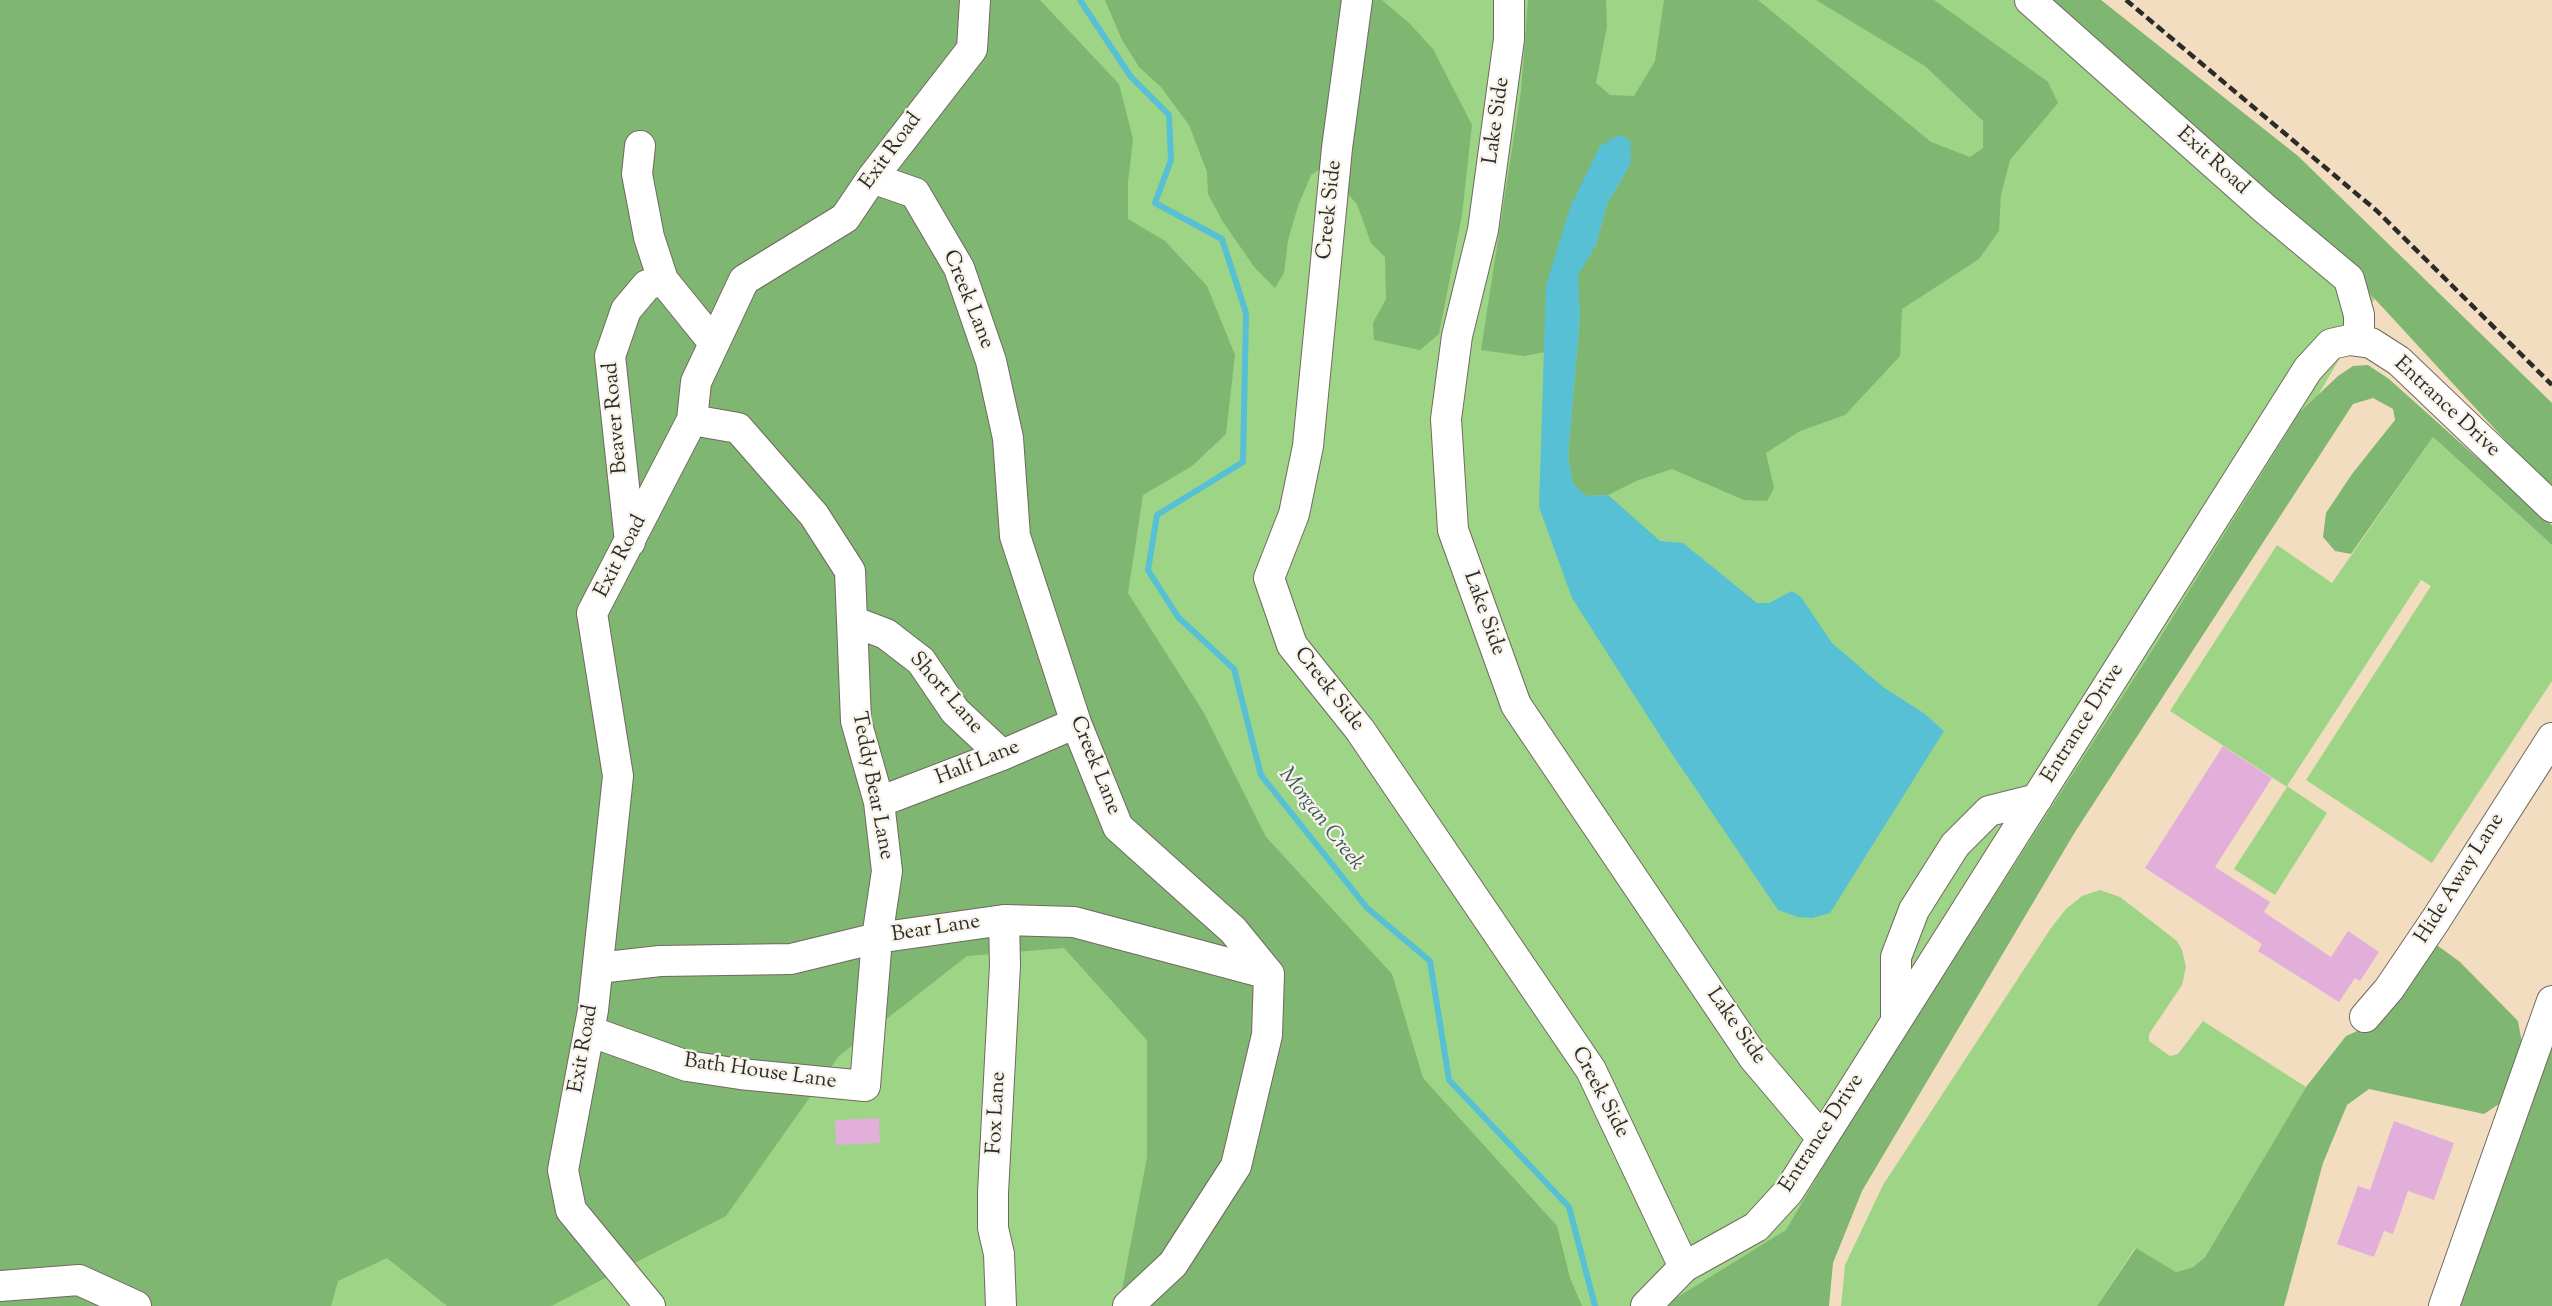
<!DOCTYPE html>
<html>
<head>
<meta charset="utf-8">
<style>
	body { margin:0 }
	canvas { display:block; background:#f3ddc0 }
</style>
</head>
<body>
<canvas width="2552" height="1306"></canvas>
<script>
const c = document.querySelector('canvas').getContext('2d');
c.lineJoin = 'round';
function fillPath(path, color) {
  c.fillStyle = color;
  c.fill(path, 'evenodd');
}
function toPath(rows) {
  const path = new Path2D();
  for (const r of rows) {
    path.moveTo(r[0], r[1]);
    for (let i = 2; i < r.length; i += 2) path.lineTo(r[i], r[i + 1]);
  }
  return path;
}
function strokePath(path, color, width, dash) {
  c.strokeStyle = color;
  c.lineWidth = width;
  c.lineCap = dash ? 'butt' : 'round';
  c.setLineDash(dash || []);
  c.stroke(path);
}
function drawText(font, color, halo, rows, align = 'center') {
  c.font = font + ' "Sorts Mill Goudy",serif';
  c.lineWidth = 4.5;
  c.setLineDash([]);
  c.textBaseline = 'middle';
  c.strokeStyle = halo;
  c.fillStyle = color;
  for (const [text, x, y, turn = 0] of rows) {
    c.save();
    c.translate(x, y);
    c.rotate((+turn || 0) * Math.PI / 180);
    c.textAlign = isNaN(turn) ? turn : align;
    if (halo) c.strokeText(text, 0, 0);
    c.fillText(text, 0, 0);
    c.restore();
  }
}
fillPath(toPath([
	[600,0,2058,0,2379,291,1865,1171,1820,1286,1822,1306,0,1306,0,853],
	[2433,437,2552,545,2552,681,2432,863,2306,780,2431,586,2421,580,2287,786,2327,813,2275,895,2234,869,2287,787,2170,711,2277,545,2332,583],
	[2100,890,2120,897,2177,941,2182,950,2186,967,2182,985,2149,1034,2149,1041,2170,1056,2178,1054,2203,1021,2306,1087,2205,1257,2193,1267,2176,1272,2135,1248,2097,1306,1841,1306,1845,1265,1883,1185,2051,928,2066,909,2082,896]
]), '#9ed485');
fillPath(toPath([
	[0,0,1040,0,1119,84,1133,139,1128,182,1128,219,1165,241,1207,286,1235,355,1226,434,1192,466,1143,495,1128,593,1204,713,1266,837,1392,974,1423,1078,1557,1226,1570,1278,1582,1306,1119,1306,1147,1157,1147,1040,1064,948,967,956,839,1056,726,1216,551,1306,447,1306,387,1258,338,1281,331,1306,0,1306],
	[1105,0,1382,0,1409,23,1433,49,1472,125,1462,215,1439,334,1420,350,1374,340,1373,323,1386,299,1385,257,1371,243,1357,204,1323,167,1311,175,1298,206,1288,240,1284,273,1275,288,1255,268,1223,222,1208,194,1207,172,1189,125,1161,87,1139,67,1122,40],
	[1528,0,1606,0,1607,26,1596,83,1610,95,1634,96,1655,61,1664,0,1758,0,1931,142,1970,157,1983,148,1983,121,1925,66,1816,0,1934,0,2048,82,2058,103,2010,160,2001,195,1999,231,1979,259,1902,309,1900,356,1845,415,1800,431,1766,453,1774,488,1767,501,1744,500,1672,469,1636,481,1608,495,1586,496,1573,484,1568,456,1580,317,1577,275,1596,245,1607,204,1631,163,1546,285,1545,352,1524,356,1481,350,1521,91],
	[2036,0,2101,0,2298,156,2552,403,2552,491,2361,284],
	[2368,365,2389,379,2552,525,2552,545,2433,437,2351,554,2335,551,2323,537,2326,513,2352,474,2395,420,2393,409,2373,398,2353,404,2075,832,1862,1191,1833,1263,1829,1306,1669,1306,1673,1300,1786,1230,1852,1118,2153,649,2300,412,2338,376,2353,366],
	[2434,943,2460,962,2518,1021,2524,1054,2505,1100,2484,1114,2369,1089,2347,1105,2323,1163,2284,1306,2097,1306,2136,1248,2176,1272,2193,1267,2205,1257,2306,1087,2346,1036,2371,1025],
	[2552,1033,2552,1306,2456,1306]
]), '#7eb672');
fillPath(toPath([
	[1619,135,1630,140,1631,163,1607,204,1596,245,1578,275,1580,317,1568,456,1573,484,1586,496,1608,495,1660,541,1683,543,1757,603,1769,603,1792,591,1801,597,1832,643,1883,687,1925,714,1944,731,1830,913,1812,918,1798,917,1778,910,1666,745,1572,598,1539,507,1546,285,1571,205,1600,146]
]), '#58c0d5');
strokePath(toPath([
	[1080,0,1131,77,1169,115,1171,160,1155,203,1222,239,1246,313,1243,462,1157,515,1148,570,1178,617,1234,669,1261,775,1367,908,1430,961,1449,1080,1569,1207,1595,1306]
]), '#58c0d5', 6);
fillPath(toPath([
	[2223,746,2272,778,2215,867,2270,902,2264,912,2331,957,2348,931,2379,952,2360,981,2355,978,2339,1002,2258,951,2262,944,2145,868],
	[879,1118,880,1143,836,1145,835,1120],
	[2394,1121,2454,1143,2434,1200,2408,1191,2393,1234,2384,1231,2374,1257,2337,1244,2358,1186,2370,1190]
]), '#e2afda');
const minor = toPath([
	[1357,0,1337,148,1308,446,1294,514,1269,578,1292,645,1360,730,1591,1070,1684,1267],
	[1509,0,1509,39,1483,230,1457,336,1446,419,1453,530,1516,705,1754,1058,1821,1137],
	[2030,0,2264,208,2349,279,2359,315,2359,341],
	[640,146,637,174,649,237,663,280,714,343],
	[872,178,915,193,959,268,991,361,1008,438,1015,536,1076,723,1118,827,1233,930,1269,974,1267,1035,1236,1166,1173,1264,1128,1306],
	[630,542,610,356,626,310,647,285,663,280],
	[852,621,886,634,921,661,955,711,1002,755],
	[879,802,1002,755,1076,723],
	[598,968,660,961,791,959,877,938,1004,920,1074,922,1269,974],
	[2365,1017,2389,989,2435,921,2552,738],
	[1896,1021,1896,957,1914,910,1955,845,1989,811,2037,799],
	[589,1031,687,1066,740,1074,865,1086,877,938,887,871,879,802,856,721,850,571,814,515,738,428,692,420],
	[0,1286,79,1280,136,1306],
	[650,1306,571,1210,563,1170,593,1010,618,776,592,613,692,420,696,382,744,280,845,218,872,178,972,49,975,0],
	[1001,1306,999,1254,993,1228,993,1193,1005,965,1004,920],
	[1646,1306,1684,1267,1756,1227,1789,1191,2308,369,2331,344,2349,340,2371,343,2399,361,2552,507],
	[2444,1306,2552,1001]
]);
strokePath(minor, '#71695f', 32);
strokePath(minor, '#fff', 30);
strokePath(toPath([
	[2126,0,2377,211,2552,385]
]), '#2b2b2b', 4.5, [9, 4.5]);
drawText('21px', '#2b2b2b', '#f7f3e8', [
	["Lake Side",1498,121,-82],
	["Exit Road",892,152,-54],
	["Exit Road",2212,162,42],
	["Creek Side",1331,210,-84],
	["Creek Lane",967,300,68],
	["Entrance Drive",2446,408,43],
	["Beaver Road",617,418,-95],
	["Exit Road",622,557,-63],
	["Lake Side",1483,614,70],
	["Creek Side",1328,690,52],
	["Short Lane",945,694,49],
	["Entrance Drive",2084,724,-58],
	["Half Lane",978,764,-22],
	["Creek Lane",1094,766,68],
	["Teddy Bear Lane",871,786,79],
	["Hide Away Lane",2461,879,-58],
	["Bear Lane",936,930,-9],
	["Lake Side",1735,1027,55],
	["Exit Road",585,1049,-80],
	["Bath House Lane",760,1073,8],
	["Creek Side",1599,1093,62],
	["Fox Lane",998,1113,-87],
	["Entrance Drive",1823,1134,-57]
]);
drawText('italic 22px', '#38585e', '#f7f3e8', [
	["Morgan Creek",1320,820,52]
]);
</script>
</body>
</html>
